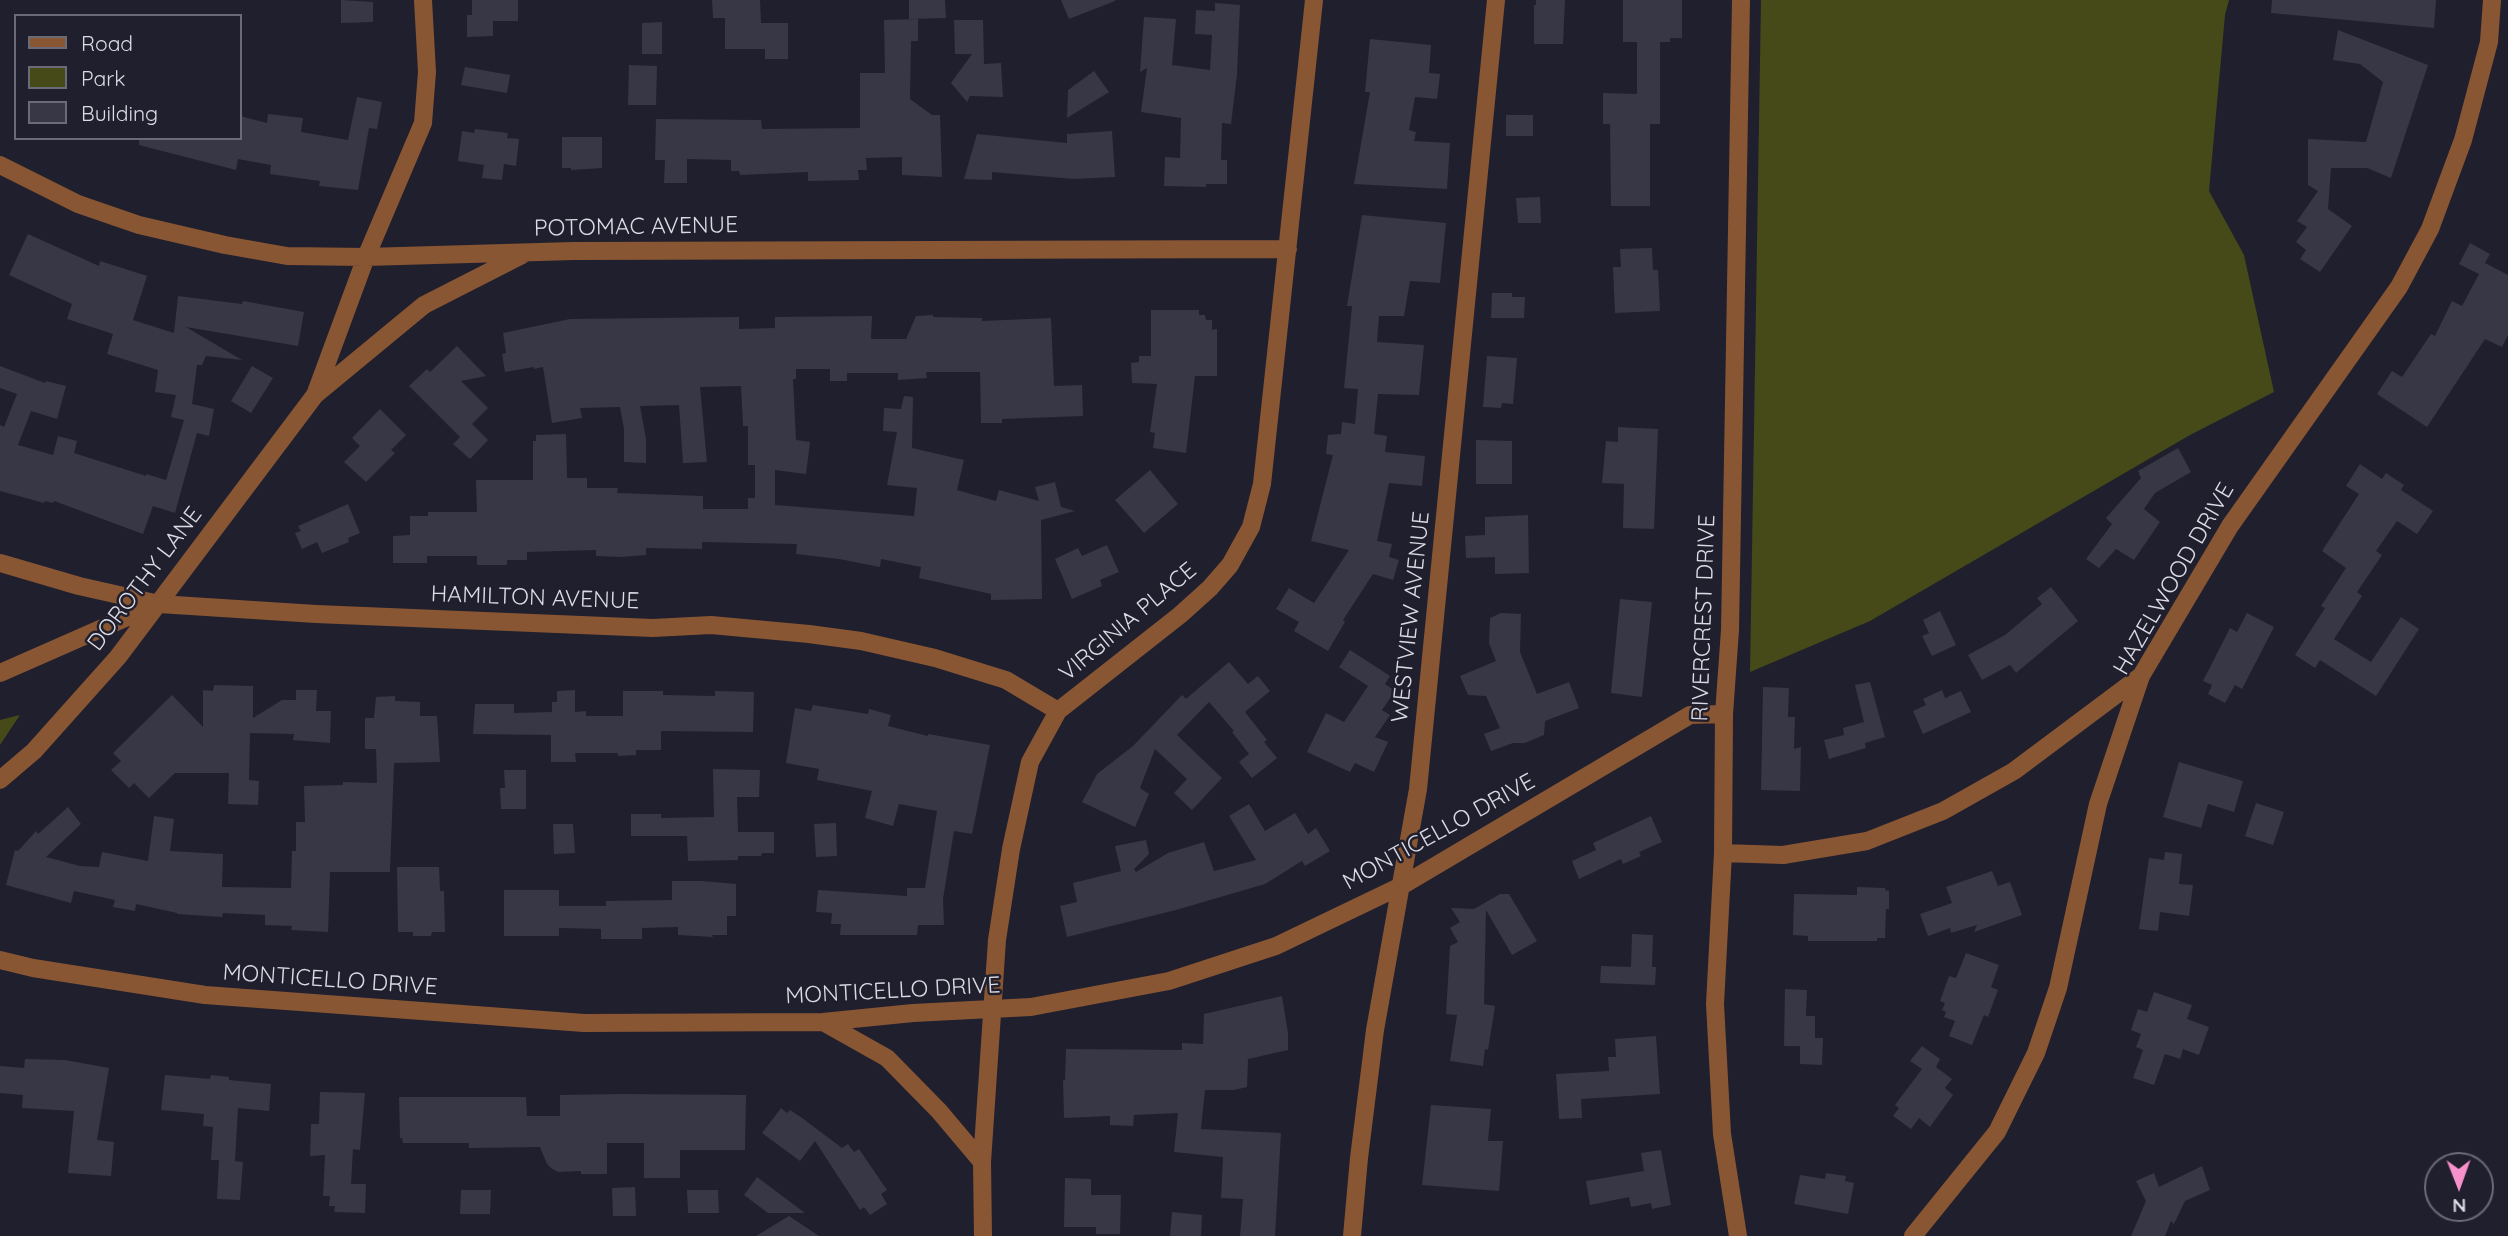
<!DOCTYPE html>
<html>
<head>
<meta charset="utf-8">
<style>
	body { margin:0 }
	#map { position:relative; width:2508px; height:1236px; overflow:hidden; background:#201f2d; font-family:Quicksand,sans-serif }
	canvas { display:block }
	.legend { position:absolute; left:14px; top:14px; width:228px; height:126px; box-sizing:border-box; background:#201f2d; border:2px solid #6b6a77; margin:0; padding:9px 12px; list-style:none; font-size:21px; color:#dbdbe5 }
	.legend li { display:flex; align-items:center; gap:14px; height:35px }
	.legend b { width:35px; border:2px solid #6b6a77 }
	.north { position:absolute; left:2424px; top:1152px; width:70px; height:70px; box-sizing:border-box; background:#201f2d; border:2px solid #6b6a77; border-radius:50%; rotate:179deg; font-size:19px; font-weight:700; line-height:28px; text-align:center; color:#dbdbe5 }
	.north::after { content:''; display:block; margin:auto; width:24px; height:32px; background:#f890cb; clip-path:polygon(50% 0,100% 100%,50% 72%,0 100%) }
</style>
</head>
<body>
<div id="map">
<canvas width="2508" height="1236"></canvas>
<ul class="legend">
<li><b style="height:9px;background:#895634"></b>Road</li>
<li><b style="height:19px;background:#464a19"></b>Park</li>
<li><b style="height:19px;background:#383746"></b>Building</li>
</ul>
<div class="north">N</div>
</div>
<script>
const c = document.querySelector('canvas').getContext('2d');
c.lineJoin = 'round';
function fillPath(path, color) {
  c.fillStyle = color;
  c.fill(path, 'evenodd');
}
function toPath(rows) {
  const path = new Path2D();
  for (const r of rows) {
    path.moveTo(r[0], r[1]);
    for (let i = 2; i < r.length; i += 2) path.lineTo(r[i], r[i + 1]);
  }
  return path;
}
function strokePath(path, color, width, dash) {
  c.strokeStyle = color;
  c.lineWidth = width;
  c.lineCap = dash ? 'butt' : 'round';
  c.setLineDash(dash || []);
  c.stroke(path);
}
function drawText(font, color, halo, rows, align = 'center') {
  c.font = font + ' Quicksand,sans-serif';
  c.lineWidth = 5;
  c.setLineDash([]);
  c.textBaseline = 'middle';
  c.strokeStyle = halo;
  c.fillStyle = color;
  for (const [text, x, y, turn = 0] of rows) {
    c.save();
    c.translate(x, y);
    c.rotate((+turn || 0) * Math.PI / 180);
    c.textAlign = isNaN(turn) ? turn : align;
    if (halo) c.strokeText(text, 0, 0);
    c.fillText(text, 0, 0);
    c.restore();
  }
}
fillPath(toPath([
	[1761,0,2229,0,2225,15,2209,191,2244,255,2274,392,2190,435,1870,621,1750,672],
	[20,715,0,745,0,720]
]), '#464a19');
fillPath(toPath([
	[341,0,373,2,373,22,341,23],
	[472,0,518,0,518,21,493,21,493,36,467,37,467,15,472,15],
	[712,0,760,0,761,23,788,23,788,59,765,59,765,49,725,49,725,18,713,18],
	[909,0,945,0,946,18,909,19],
	[1061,0,1115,0,1115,1,1069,19],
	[1536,0,1565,0,1563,44,1534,44,1534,5,1536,5],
	[1623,0,1682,0,1682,38,1670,38,1670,42,1660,42,1660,124,1650,124,1650,206,1611,206,1610,124,1603,124,1603,93,1637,94,1637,42,1623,42],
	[2272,0,2436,0,2434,28,2271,13],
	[1215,3,1240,5,1237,74,1231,124,1222,123,1221,160,1227,160,1227,184,1206,184,1206,187,1164,186,1165,157,1180,158,1181,118,1141,112,1147,68,1140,72,1144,17,1176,19,1172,65,1210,70,1212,35,1195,34,1196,10,1215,11],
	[918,19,918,41,911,41,910,99,932,115,940,115,942,177,902,175,902,157,866,158,867,170,858,170,859,180,808,181,808,172,740,175,739,171,731,171,731,160,687,159,687,183,664,183,665,160,655,160,656,119,761,120,762,129,860,128,860,73,885,73,884,20],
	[954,20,983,20,984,64,1001,63,1003,97,970,96,967,102,951,83,972,54,955,54],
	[662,22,662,54,642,54,642,23],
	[2338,30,2428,65,2391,178,2367,168,2331,168,2328,209,2352,226,2320,272,2300,259,2306,250,2296,242,2307,227,2297,221,2318,191,2308,185,2308,139,2366,142,2383,82,2360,64,2333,60],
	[1370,39,1431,45,1429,73,1440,74,1437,99,1415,97,1409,130,1416,132,1414,141,1450,143,1447,189,1354,184,1370,92,1365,92],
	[629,65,657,66,656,105,628,105],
	[465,67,510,75,507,93,461,85],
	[1094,71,1109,92,1067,118,1068,90],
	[357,97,382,102,377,129,369,128,358,190,319,186,320,181,270,174,271,165,238,159,236,170,139,145,139,138,240,138,240,116,267,123,268,114,303,118,301,132,348,140],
	[1506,115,1533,115,1533,136,1506,136],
	[475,129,508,133,507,138,519,139,516,166,504,164,502,180,482,178,484,165,458,161,462,131,474,133],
	[1112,131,1115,177,1074,179,992,172,992,180,964,179,977,134,1067,143,1067,134],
	[562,137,602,137,602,168,571,170,571,168,562,168],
	[1540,197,1541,223,1518,223,1516,198],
	[1362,215,1446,223,1440,283,1410,281,1404,316,1379,316,1377,342,1424,345,1419,395,1378,394,1374,434,1387,436,1385,452,1425,456,1422,486,1389,483,1377,541,1392,544,1389,557,1399,560,1393,580,1373,574,1343,620,1345,622,1328,651,1294,631,1299,622,1276,609,1289,588,1314,603,1349,550,1311,541,1333,455,1326,454,1328,435,1341,434,1342,422,1355,424,1358,389,1344,388,1352,306,1347,306],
	[28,234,99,266,100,261,147,276,133,320,174,333,178,296,242,304,243,301,304,312,298,346,186,327,242,360,206,356,202,365,197,365,192,404,214,409,209,436,197,433,175,513,153,506,143,534,54,501,53,503,45,501,44,503,0,491,0,425,4,427,17,394,0,388,0,366,45,383,46,381,66,386,57,419,31,411,18,445,53,455,58,436,77,441,74,453,146,476,146,474,166,480,184,420,171,417,176,395,155,392,158,370,107,354,113,334,67,319,72,304,9,275],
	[2470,243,2490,254,2485,263,2508,275,2508,335,2502,347,2485,339,2427,427,2377,394,2392,371,2402,377,2431,334,2435,336,2452,301,2462,306,2479,274,2459,264],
	[1652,248,1653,270,1658,270,1660,311,1615,313,1613,267,1621,267,1620,249],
	[1492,293,1512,293,1512,297,1525,297,1524,318,1491,318],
	[1151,310,1199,310,1199,315,1205,315,1206,320,1212,320,1212,330,1217,329,1217,376,1195,376,1186,453,1153,448,1155,433,1150,432,1157,384,1132,383,1131,363,1139,362,1139,356,1151,356],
	[933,315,933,317,982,318,982,321,1051,318,1054,386,1082,385,1083,416,1002,419,1002,423,981,423,980,372,926,372,927,378,898,380,898,373,847,373,847,381,830,381,830,369,796,369,796,379,793,379,796,440,810,442,806,474,775,470,775,505,914,516,917,488,887,485,897,432,883,431,884,408,901,409,904,396,913,397,912,448,964,460,957,490,996,501,999,490,1039,501,1035,487,1055,482,1061,507,1075,511,1041,520,1042,599,991,600,991,594,919,578,921,567,881,559,880,567,839,559,796,554,797,544,702,542,702,549,646,548,646,555,622,557,596,556,596,550,527,552,527,560,507,560,507,565,477,565,477,556,427,556,427,563,393,563,393,536,410,535,410,516,428,516,428,512,477,512,476,480,533,480,533,441,536,441,536,435,566,434,567,478,587,478,587,488,618,488,617,493,703,496,703,509,748,509,748,498,755,498,755,465,748,465,748,426,743,426,741,386,700,387,707,462,683,463,679,405,640,406,646,439,646,463,624,462,624,429,620,407,580,408,582,418,552,423,543,367,534,369,534,367,505,372,502,354,506,353,503,333,570,319,739,317,739,329,775,328,775,317,872,316,871,339,906,339,916,316],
	[457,346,486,376,461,381,488,408,472,424,488,440,470,459,453,444,460,437,409,386,427,369,430,372],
	[1487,356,1517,358,1513,404,1502,403,1501,408,1483,407],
	[252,366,273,378,251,413,231,401],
	[380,409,406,435,391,450,395,453,366,482,344,462,360,446,352,438],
	[1618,427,1658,429,1654,529,1623,528,1624,484,1602,483,1606,441,1618,442],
	[1476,440,1512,441,1512,484,1476,484],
	[2178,448,2191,472,2155,493,2144,509,2160,522,2134,560,2116,549,2099,568,2086,559,2112,524,2106,518,2141,478,2138,471],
	[2360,464,2382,479,2386,473,2404,485,2401,490,2433,511,2417,534,2397,521,2376,551,2382,555,2357,592,2362,596,2334,639,2371,662,2401,617,2419,629,2376,696,2320,660,2315,668,2295,655,2325,608,2321,606,2346,568,2322,551,2359,494,2346,486],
	[1150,470,1178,504,1144,533,1115,500],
	[348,504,360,533,348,538,349,542,322,553,317,542,302,549,295,533,301,531,298,526],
	[1528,515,1529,573,1495,574,1495,557,1466,558,1465,536,1485,535,1485,517],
	[1107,545,1119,572,1100,580,1102,586,1072,599,1055,559,1078,548,1082,556],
	[2051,587,2078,621,2016,673,2010,665,1982,680,1968,655,2005,635,2042,604,2037,598],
	[1620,599,1652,602,1642,697,1611,693],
	[1940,611,1956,645,1932,656,1922,636,1929,633,1923,620],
	[1501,613,1521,614,1520,652,1537,694,1569,682,1579,708,1545,721,1544,735,1525,743,1513,743,1491,751,1484,734,1500,728,1486,696,1468,695,1460,676,1496,661,1489,643,1490,618],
	[2247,613,2274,627,2242,689,2235,685,2225,703,2208,694,2212,685,2203,681,2230,628,2237,632],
	[1350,650,1390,676,1385,684,1395,691,1382,710,1390,715,1375,737,1388,742,1374,772,1355,763,1350,772,1307,752,1326,713,1344,722,1368,686,1339,667],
	[1229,662,1248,684,1258,676,1270,691,1245,712,1267,740,1264,742,1277,758,1252,778,1239,762,1249,754,1232,732,1234,731,1209,702,1177,735,1222,778,1192,810,1174,793,1187,779,1155,749,1140,788,1149,794,1135,827,1082,802,1097,774,1133,746,1182,695,1186,699],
	[1870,682,1885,737,1865,743,1866,748,1829,759,1824,740,1844,735,1843,728,1864,722,1855,685],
	[214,685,253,686,253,718,282,700,296,700,296,690,317,690,316,711,331,711,330,743,293,740,294,734,250,733,249,780,259,781,258,805,228,804,229,773,175,773,149,798,134,783,129,788,111,770,121,761,113,753,172,695,203,727,203,690,213,691],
	[1763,687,1789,688,1788,717,1795,717,1794,749,1801,747,1800,791,1761,790],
	[575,690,575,712,586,711,586,716,623,716,623,691,663,691,663,695,715,696,715,691,754,692,753,732,661,731,661,750,636,750,636,755,618,756,618,753,575,753,576,762,551,762,551,735,473,734,475,704,514,704,514,713,552,712,552,702,557,702,557,691],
	[1942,690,1945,698,1961,691,1971,712,1923,734,1913,711,1926,705,1923,699],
	[395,696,395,701,420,702,420,716,437,716,440,762,394,763,390,872,330,872,328,932,291,930,292,926,265,925,265,915,223,913,222,917,177,914,177,913,136,904,135,911,113,907,115,900,74,891,71,903,6,885,15,850,18,851,36,831,38,834,68,807,81,824,46,857,80,866,99,867,102,852,148,861,154,816,174,819,170,851,223,854,222,887,291,888,292,851,296,851,296,822,305,822,304,786,343,785,343,782,377,783,376,749,365,749,365,718,374,718,376,697],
	[813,705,868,714,869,709,891,715,888,726,928,736,928,734,990,745,972,834,954,831,943,899,944,925,918,925,917,935,840,935,841,924,831,924,832,913,816,912,818,890,907,896,907,888,925,888,937,811,899,804,893,826,865,818,872,791,817,780,819,769,786,763,795,708,811,711],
	[2179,762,2243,781,2234,812,2208,804,2201,828,2163,817],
	[713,769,760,770,759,797,737,797,738,832,774,832,774,853,762,853,761,856,738,856,738,860,688,861,687,836,631,836,631,814,661,814,661,818,714,817],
	[504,770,526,770,526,809,501,809,500,788,505,788],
	[2256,803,2284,812,2273,845,2245,836],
	[1249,804,1265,831,1295,813,1308,834,1316,828,1330,851,1305,866,1302,861,1265,884,1176,910,1067,937,1060,906,1077,902,1073,883,1121,871,1115,846,1146,840,1149,854,1134,869,1136,872,1168,853,1204,842,1214,871,1256,860,1229,816],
	[1651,816,1662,842,1639,852,1641,856,1623,864,1621,859,1579,879,1572,861,1596,850,1593,843],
	[836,823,837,856,816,857,814,824],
	[553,824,573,824,575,853,554,854],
	[2165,852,2182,854,2179,884,2193,885,2189,916,2160,912,2158,931,2139,929,2149,858,2164,860],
	[397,867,439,867,440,891,444,891,445,932,432,932,431,936,413,936,413,932,398,932],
	[1992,871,1998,886,2010,882,2022,915,1974,932,1977,925,1951,933,1950,928,1928,936,1920,914,1952,903,1946,887],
	[672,881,702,881,736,884,736,916,727,916,727,935,712,935,713,937,678,935,678,927,642,928,642,939,601,939,601,929,559,928,559,936,504,936,504,890,559,890,559,906,606,906,606,901,672,900],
	[1857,887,1885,888,1885,890,1889,891,1889,909,1886,909,1885,938,1877,938,1877,941,1808,941,1808,936,1793,935,1794,894,1857,895],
	[1500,894,1509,894,1537,941,1512,955,1486,910,1484,1004,1495,1006,1488,1050,1485,1049,1483,1066,1450,1061,1457,1015,1446,1014,1450,946,1458,942,1450,928,1460,922,1451,908,1474,909],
	[1632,934,1653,935,1652,967,1656,967,1655,985,1600,983,1601,966,1631,967],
	[1966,953,1999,965,1991,987,1998,990,1988,1017,1984,1015,1972,1045,1949,1036,1955,1021,1944,1017,1946,1012,1942,1010,1945,1003,1940,1001,1949,976,1956,978],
	[1785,989,1807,990,1806,1016,1815,1016,1815,1038,1823,1038,1822,1065,1800,1064,1800,1046,1784,1046],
	[2154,992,2192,1005,2187,1019,2209,1027,2199,1055,2183,1049,2180,1059,2165,1054,2154,1085,2133,1078,2143,1050,2136,1047,2141,1034,2131,1030,2138,1009,2147,1012],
	[1282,996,1288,1033,1288,1050,1248,1059,1247,1087,1234,1090,1205,1090,1201,1129,1281,1133,1275,1236,1240,1236,1243,1199,1221,1198,1223,1157,1174,1152,1178,1113,1134,1115,1133,1126,1110,1125,1110,1116,1064,1118,1063,1080,1065,1080,1066,1049,1182,1050,1182,1043,1203,1044,1204,1014],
	[1656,1036,1660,1094,1581,1099,1582,1118,1559,1119,1556,1074,1609,1071,1608,1057,1616,1057,1615,1039],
	[1922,1046,1940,1059,1936,1067,1952,1079,1945,1088,1953,1095,1930,1127,1919,1118,1911,1129,1893,1116,1899,1108,1895,1105,1922,1069,1910,1061],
	[25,1059,65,1060,109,1068,97,1140,114,1142,111,1176,68,1173,74,1111,22,1108,23,1095,0,1093,0,1066,24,1068],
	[165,1075,210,1079,211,1075,229,1077,229,1080,271,1084,269,1111,238,1108,235,1161,243,1162,240,1200,217,1199,219,1160,211,1160,213,1127,203,1126,204,1114,161,1110],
	[320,1092,365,1093,360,1150,353,1149,351,1184,366,1184,365,1213,334,1212,335,1206,329,1206,330,1196,323,1196,325,1155,310,1156,311,1124,319,1124],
	[622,1094,746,1095,745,1150,680,1150,680,1178,644,1178,644,1143,607,1143,607,1174,581,1174,581,1171,558,1172,551,1168,547,1164,540,1147,469,1148,469,1143,403,1143,402,1138,400,1138,399,1097,526,1097,527,1116,560,1116,560,1095],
	[1431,1105,1491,1109,1488,1141,1503,1141,1499,1191,1422,1185],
	[781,1108,787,1113,790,1110,802,1118,842,1148,848,1144,854,1152,859,1149,887,1190,881,1194,887,1204,870,1215,864,1207,860,1210,815,1141,800,1161,762,1133],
	[1661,1150,1671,1205,1652,1209,1651,1203,1631,1207,1629,1197,1590,1205,1586,1181,1644,1171,1641,1153],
	[2202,1166,2210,1190,2185,1201,2174,1224,2171,1221,2165,1236,2131,1236,2146,1201,2136,1181,2154,1173,2159,1187],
	[1826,1173,1846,1176,1845,1181,1854,1183,1848,1214,1794,1204,1800,1175,1825,1179],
	[757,1177,805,1213,768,1213,744,1195],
	[1065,1178,1091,1179,1091,1195,1121,1195,1120,1234,1096,1234,1096,1227,1064,1227],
	[635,1187,636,1216,613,1216,612,1188],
	[461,1190,491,1190,490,1214,460,1214],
	[687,1190,718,1190,719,1213,688,1213],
	[1172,1212,1202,1215,1201,1236,1170,1236],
	[789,1216,819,1236,756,1236]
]), '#383746');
strokePath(toPath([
	[0,165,78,204,139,225,225,245,287,256,366,257,573,251,1288,249],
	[315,395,424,305,522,255],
	[0,563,79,586,159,604,316,614,653,628,711,625,809,634,861,641,935,658,1006,680,1058,711],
	[0,673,157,604],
	[0,780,34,751,118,657,315,395,366,257,423,123,427,72,423,0],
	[1723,853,1783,855,1867,841,1943,811,2014,771,2141,676],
	[0,960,33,968,205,995,584,1023,823,1022,913,1013,1031,1007,1169,981,1276,946,1403,885,1690,715,1724,714],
	[823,1022,887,1058,939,1111,982,1162],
	[983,1236,982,1162,997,940,1011,849,1030,762,1058,711,1180,615,1210,588,1230,565,1251,527,1262,484,1314,0],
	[1352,1236,1359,1158,1375,1030,1418,789,1496,0],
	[1738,1236,1722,1134,1715,1004,1723,853,1724,714,1730,630,1741,0],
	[1913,1236,1997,1132,2036,1053,2058,988,2098,804,2141,676,2230,526,2399,287,2430,229,2463,140,2489,42,2492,0]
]), '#895634', 18);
drawText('23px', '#dbdbe5', '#201f2d', [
	["POTOMAC AVENUE",636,227,-1],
	["DOROTHY LANE",145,579,-53],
	["HAZELWOOD DRIVE",2174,579,-60],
	["HAMILTON AVENUE",535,598,2],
	["WESTVIEW AVENUE",1411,617,-84],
	["RIVERCREST DRIVE",1704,618,-88],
	["VIRGINIA PLACE",1128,622,-40],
	["MONTICELLO DRIVE",1439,832,-29],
	["MONTICELLO DRIVE",330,980,4],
	["MONTICELLO DRIVE",893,991,-3]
]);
</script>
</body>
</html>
